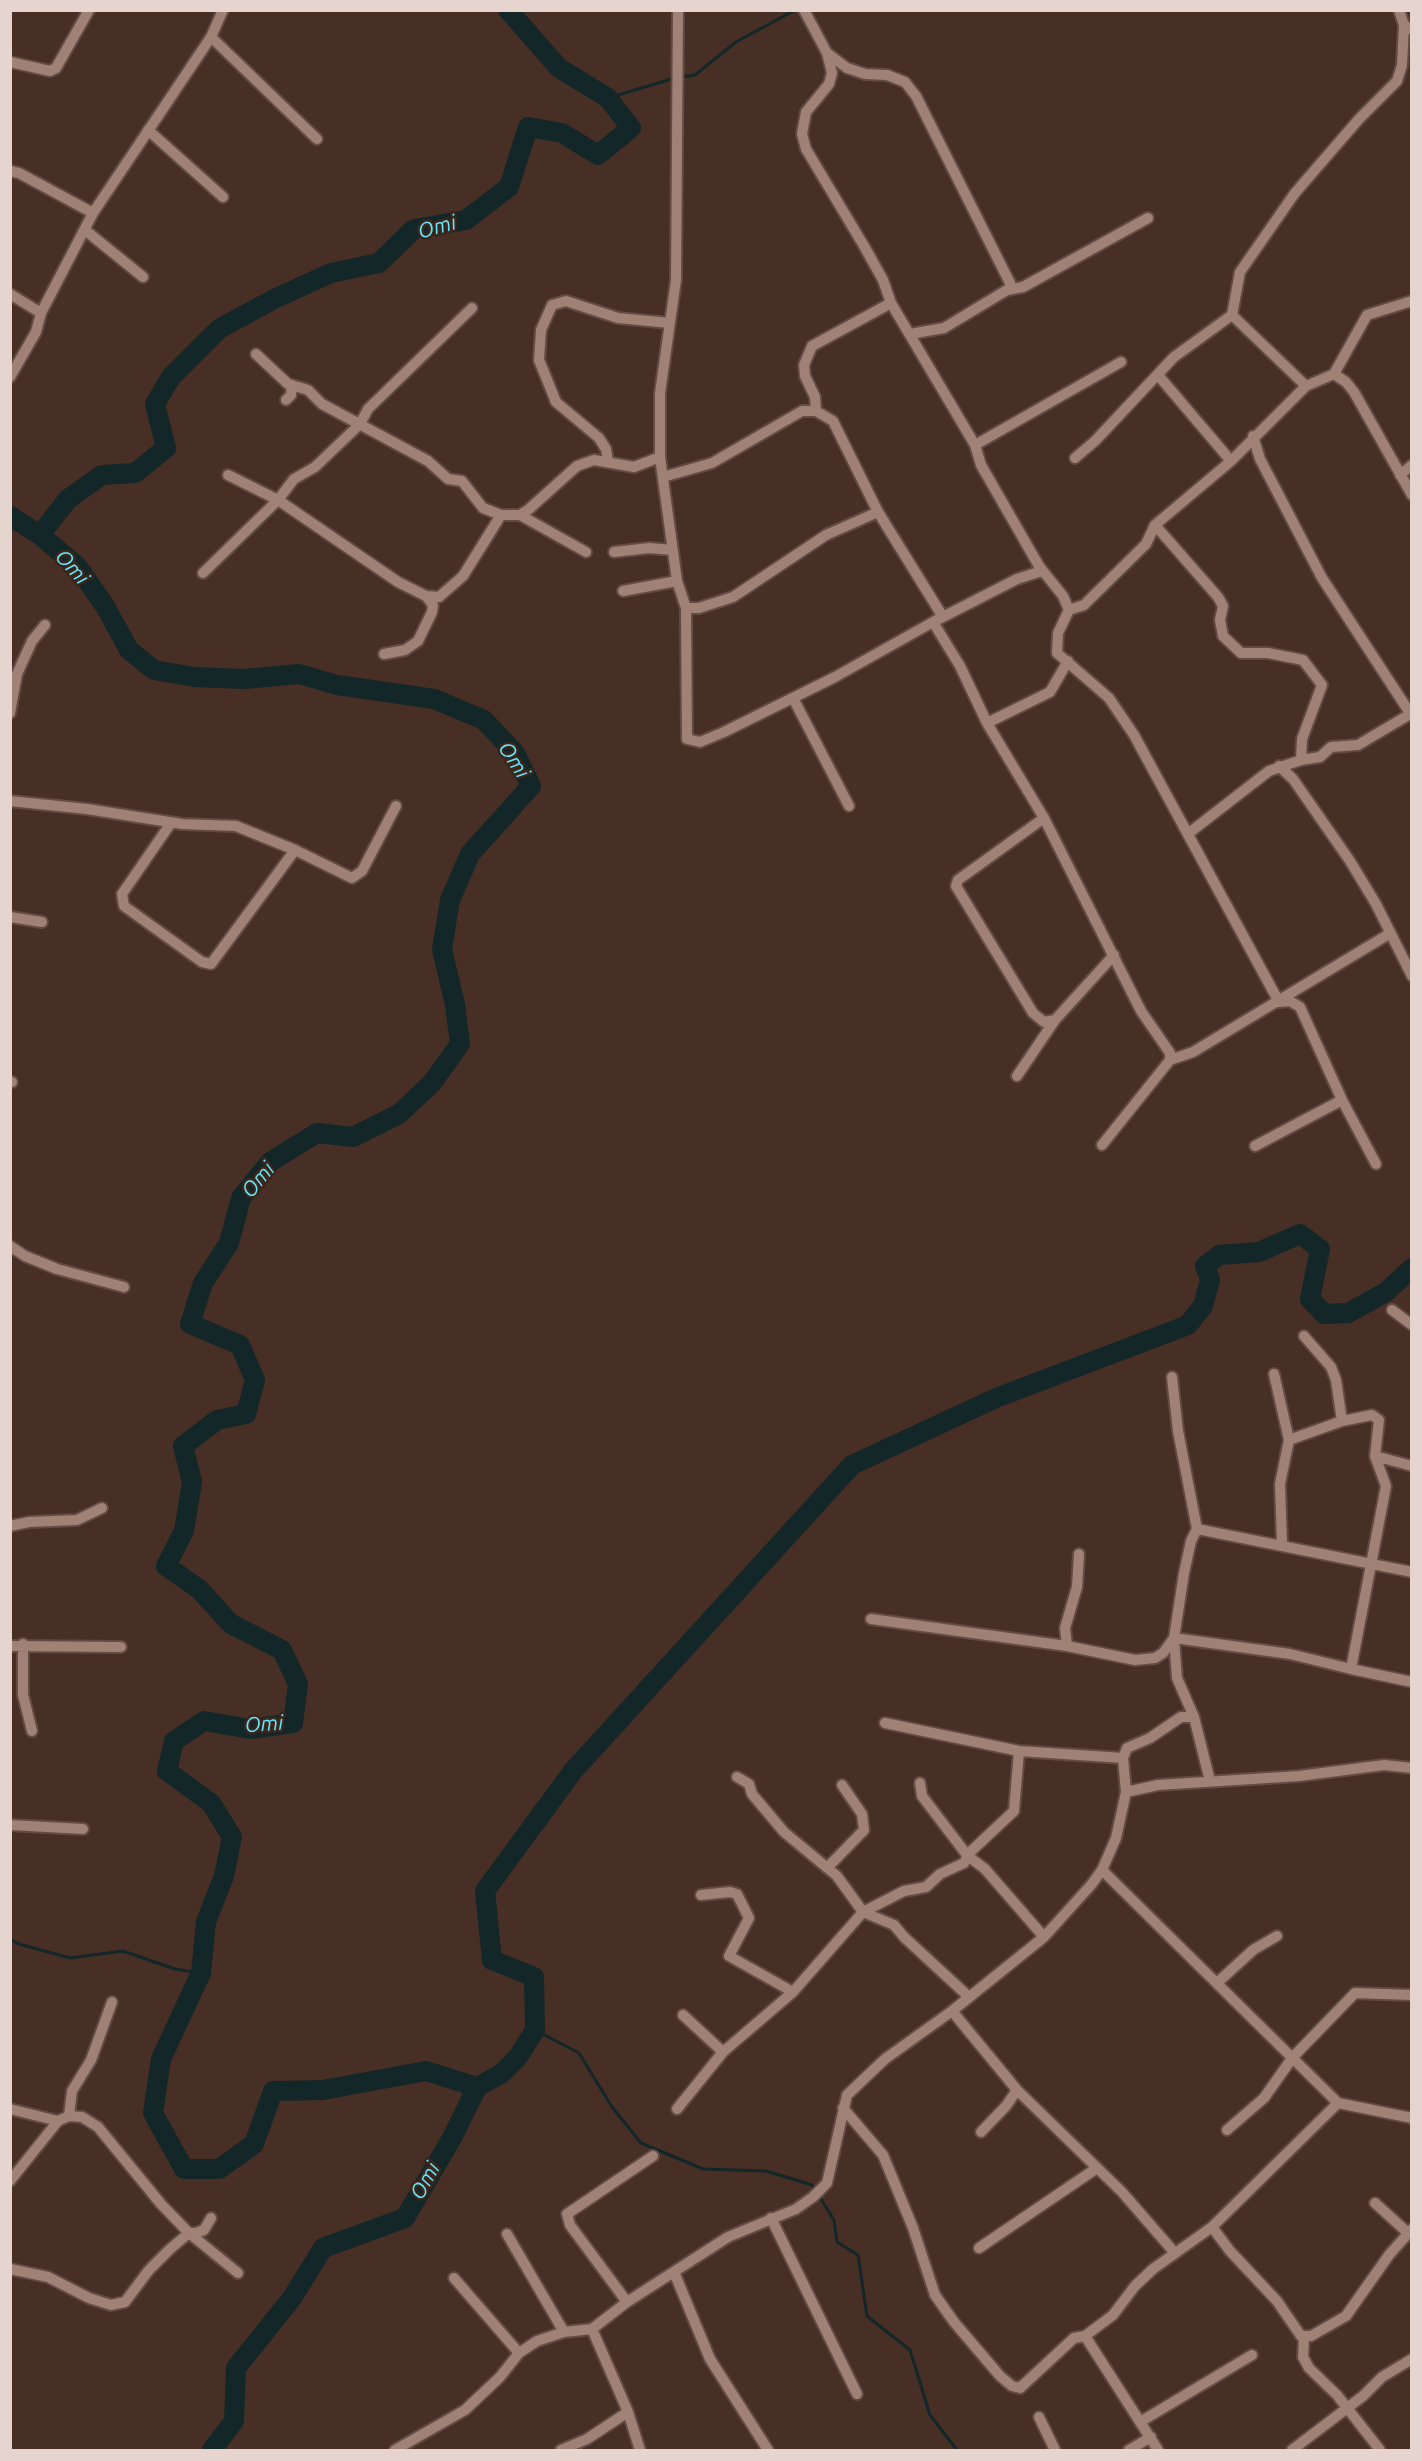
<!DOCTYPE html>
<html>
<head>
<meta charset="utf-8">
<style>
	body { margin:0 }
	#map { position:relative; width:1422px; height:2461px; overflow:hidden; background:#482f25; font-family:Ubuntu,sans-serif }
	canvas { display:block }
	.frame { position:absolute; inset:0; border:12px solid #e6d5cf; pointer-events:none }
</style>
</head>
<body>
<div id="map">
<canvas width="1422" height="2461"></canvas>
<div class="frame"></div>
</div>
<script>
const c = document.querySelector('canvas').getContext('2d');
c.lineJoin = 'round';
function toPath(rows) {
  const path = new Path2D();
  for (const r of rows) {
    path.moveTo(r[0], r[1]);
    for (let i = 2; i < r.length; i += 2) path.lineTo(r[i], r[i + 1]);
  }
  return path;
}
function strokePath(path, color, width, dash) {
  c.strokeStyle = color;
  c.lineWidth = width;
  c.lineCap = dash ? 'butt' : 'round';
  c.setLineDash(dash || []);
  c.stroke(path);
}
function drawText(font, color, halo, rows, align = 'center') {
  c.font = font + ' Ubuntu,sans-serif';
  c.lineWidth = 5;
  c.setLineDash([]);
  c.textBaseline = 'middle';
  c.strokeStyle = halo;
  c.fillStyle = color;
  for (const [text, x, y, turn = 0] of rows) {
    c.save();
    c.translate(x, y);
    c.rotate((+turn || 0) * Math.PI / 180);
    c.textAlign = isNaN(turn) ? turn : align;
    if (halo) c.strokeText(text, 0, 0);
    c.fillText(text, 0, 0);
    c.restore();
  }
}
strokePath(toPath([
	[681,77,695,75,736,42,795,10],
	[608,98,675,78],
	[10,1939,19,1944,70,1958,123,1951,175,1969,201,1973],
	[535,2030,579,2053,612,2107,641,2143,703,2169,766,2171,812,2185,815,2190],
	[819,2196,834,2220,837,2242,858,2255,867,2316,910,2350,930,2415,957,2450]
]), '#132628', 3);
strokePath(toPath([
	[10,516,40,535,77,566,105,606,129,650,154,670,194,677,244,679,299,674,337,685,434,699,484,720,515,753,531,786,470,854,450,900,442,949,455,1005,460,1044,432,1083,399,1114,353,1137,317,1133,270,1162,241,1198,229,1243,203,1283,190,1324,240,1345,255,1380,246,1414,217,1420,183,1446,192,1482,184,1531,166,1566,199,1589,231,1624,282,1650,298,1684,293,1723,250,1729,204,1721,174,1741,167,1771,211,1803,232,1837,224,1876,206,1922,201,1973,161,2059,153,2113,184,2169,219,2169,254,2144,273,2091,323,2090,426,2071,477,2087,453,2136,405,2218,323,2248,292,2298,236,2368,234,2421,212,2450],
	[40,535,68,499,102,475,135,473,166,448,155,404,171,377,219,329,274,299,331,273,379,263,414,229,466,220,509,187,528,127,562,133,598,155,631,128,608,98,559,68,508,10],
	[477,2087,501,2074,518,2057,535,2030,534,1977,492,1960,485,1891,573,1771,852,1465,996,1398,1188,1325,1203,1306,1210,1280,1205,1266,1219,1255,1259,1252,1300,1234,1320,1249,1310,1299,1324,1314,1348,1313,1386,1292,1412,1268]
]), '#132628', 20);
const minor = toPath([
	[678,10,676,280,660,393,660,457,677,581,686,608,687,739,700,742,724,732,835,677,933,622,1017,579,1042,571,1039,566],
	[804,10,827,53,832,73,829,84,806,112,802,134,806,149,864,246,883,280,891,303,975,445,981,465,1039,566,1063,596,1069,610],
	[1399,10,1404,25,1412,30],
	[211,37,317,139],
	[827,53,847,68,865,74,887,75,905,82,916,96,1012,287],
	[10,62,50,71,56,68,89,10],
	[148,130,223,197],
	[10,171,19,173,93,213],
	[85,230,143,277],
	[10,294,41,313],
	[1232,315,1306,386],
	[910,334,944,328,1007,290,1023,287,1148,218],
	[256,354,288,384,308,390,322,404,428,461,448,479,462,481,483,508,501,515],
	[1334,374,1346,382,1354,392,1412,495],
	[1158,375,1231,461],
	[10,377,36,332,41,313,93,213,211,37,223,10],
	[286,400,291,395,292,385],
	[816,411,815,397,805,376,804,365,812,346,891,303],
	[1253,436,1260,459,1322,578,1410,713],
	[975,445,1121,362],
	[1075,458,1095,441,1174,357,1232,315,1240,272,1295,193,1359,119,1397,81,1402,65,1404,25],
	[608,461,606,449,599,438,556,402,539,360,541,330,552,305,566,301,618,318,670,323],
	[228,475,278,500,398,582,426,596],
	[1400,475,1412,465],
	[663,477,712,463,802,411,816,411,833,421,878,512,943,617],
	[520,515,586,552],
	[1155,525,1218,597,1223,606,1220,620,1223,636,1241,653,1268,653,1303,660,1322,685,1302,739,1301,760],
	[614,552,649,548,673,550],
	[203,573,278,500,294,479,315,467,360,424,368,409,472,308],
	[623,591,677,581],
	[686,608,699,608,733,597,826,535,878,512],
	[933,622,960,666,987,723,1044,818,1141,1011,1170,1053,1170,1060,1102,1145],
	[384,654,405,650,418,641,432,612,433,605,426,596,439,597,463,576,501,515,520,515,528,510,577,466,594,460,634,467,660,457],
	[793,698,849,806],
	[10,713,17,674,32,641,45,625],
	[987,723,1050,692,1068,661],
	[1279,766,1293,779,1350,861,1376,904,1412,976],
	[10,801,87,809,182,824,236,826,295,850,352,878,362,871,396,806],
	[1044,818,958,880,956,886,1033,1013,1044,1022,1055,1020,1114,955],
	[171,823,122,894,124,906,202,962,211,964,295,850],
	[1189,833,1269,771,1301,760,1320,757,1331,747,1358,745,1412,713],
	[10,917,42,922],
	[1170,1060,1193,1052,1389,934],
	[1017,1076,1055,1020],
	[10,1082,12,1082],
	[1255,1146,1342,1100],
	[1376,1164,1342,1100,1300,1007,1290,1001,1279,1002,1134,735,1109,698,1057,653,1058,633,1069,610,1084,605,1146,544,1155,525,1231,461,1306,386,1334,374,1367,315,1412,301],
	[10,1246,25,1256,57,1269,124,1287],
	[1392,1310,1412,1325],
	[1304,1336,1331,1367,1336,1380,1342,1421],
	[1274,1374,1289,1440],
	[1375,1456,1412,1466],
	[10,1526,29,1522,77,1520,102,1508],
	[1197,1529,1412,1572],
	[871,1619,1067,1646,1135,1660,1155,1658,1163,1653,1174,1638,1184,1573,1191,1541,1197,1529,1178,1431,1172,1377],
	[23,1644,23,1695,32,1731],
	[10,1646,121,1647],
	[1067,1646,1065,1628,1077,1587,1079,1554],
	[1351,1669,1412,1682],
	[1194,1717,1210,1781],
	[1123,1758,1127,1748,1150,1738,1181,1717,1194,1717,1177,1678,1174,1638,1290,1654,1351,1669,1386,1486,1375,1456,1379,1420,1372,1415,1342,1421,1289,1440,1280,1484,1282,1544],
	[737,1777,749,1784,752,1794,784,1832,837,1876,863,1912,894,1925,904,1937,969,1997],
	[920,1783,922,1796,967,1855,1014,1811,1019,1751],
	[1126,1792,1158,1785,1299,1776,1384,1765,1412,1768],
	[10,1825,83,1829],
	[827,1868,864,1830,862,1814,842,1785],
	[1102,1870,1338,2103,1212,2227],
	[701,1895,730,1892,737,1894,749,1918,729,1956,793,1992],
	[1217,1983,1253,1950,1277,1936],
	[952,2011,1017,2090,1122,2192,1174,2252],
	[683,2015,723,2052],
	[1338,2103,1412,2118],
	[843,2108,883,2155,913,2228,935,2295,954,2322,1000,2376,1012,2386,1020,2388,1074,2338,1085,2336,1158,2450],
	[10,2109,58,2121],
	[677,2109,723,2052,793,1992,863,1912,904,1891,926,1887,940,1874,964,1863,968,1856,985,1869,1044,1937],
	[69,2116,72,2091,91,2060,112,2002],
	[1227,2130,1264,2098,1293,2057,1355,1993,1412,1995],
	[981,2132,1006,2106,1017,2090],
	[10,2181,58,2121,69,2116,82,2117,98,2127,161,2204,189,2233,238,2273],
	[1375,2203,1408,2233],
	[771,2218,857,2394],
	[507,2234,564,2332],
	[979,2248,1097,2168],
	[10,2269,48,2277,89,2298,111,2305,125,2302,149,2270,170,2249,189,2233,196,2233,204,2230,211,2218],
	[674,2272,710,2359,768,2450],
	[454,2278,519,2353],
	[627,2302,570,2225,567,2214,653,2156],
	[592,2329,628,2412,640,2450],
	[1085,2336,1113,2315,1135,2286,1153,2269,1212,2227,1230,2251,1277,2301,1301,2336,1311,2336,1346,2316,1389,2255,1412,2229],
	[1304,2337,1303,2357,1309,2368,1337,2395,1380,2450],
	[1039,2417,1055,2450],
	[1140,2422,1252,2355],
	[395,2450,465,2410,500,2377,519,2353,537,2341,564,2332,592,2329,627,2302,728,2237,796,2209,813,2197,827,2183,847,2095,885,2059,952,2011,1044,1937,1091,1885,1102,1870,1116,1838,1126,1792,1123,1758,1019,1751,885,1723],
	[561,2450,587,2439,628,2412],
	[1129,2450,1151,2437],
	[1292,2450,1363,2396,1382,2377,1412,2359]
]);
strokePath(minor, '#624b43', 14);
strokePath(minor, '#a08176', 10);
drawText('italic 21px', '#5deafe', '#3e251b', [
	["Omi",437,227,-15],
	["Omi",72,567,48],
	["Omi",514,760,57],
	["Omi",258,1180,-50],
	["Omi",264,1724,-4],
	["Omi",425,2181,-61]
]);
</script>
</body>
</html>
